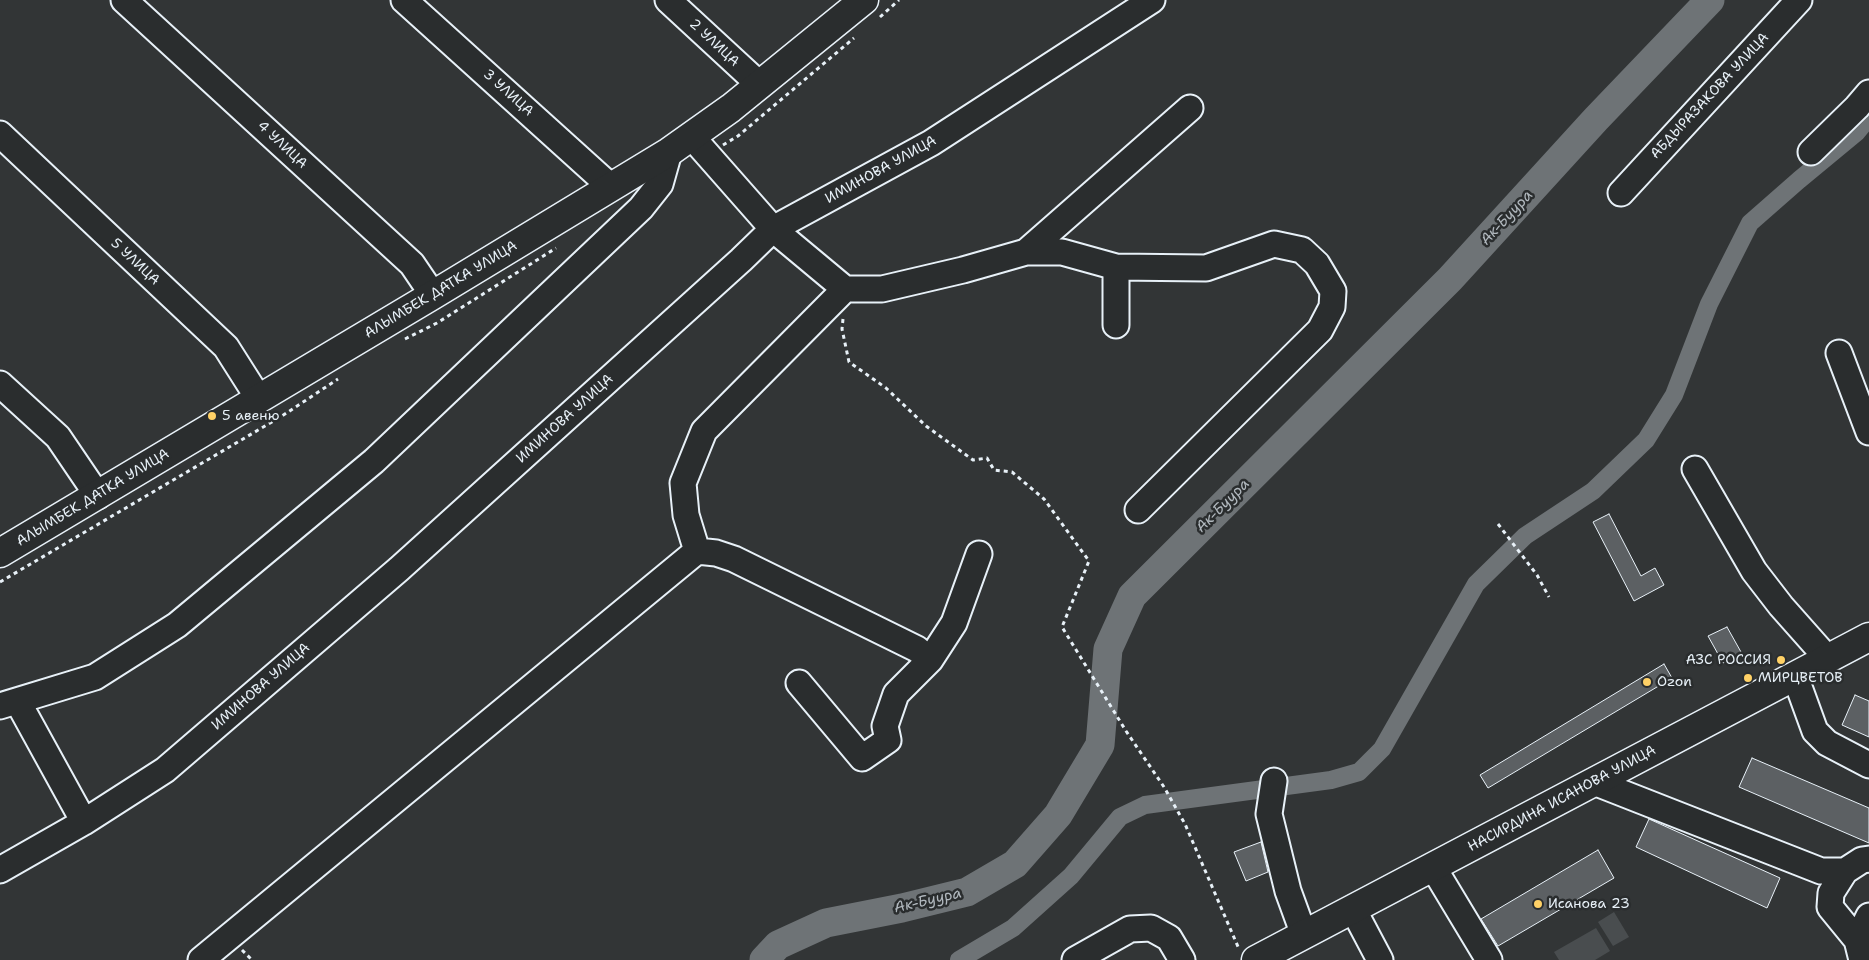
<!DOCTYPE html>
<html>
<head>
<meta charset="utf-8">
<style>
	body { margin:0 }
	canvas { display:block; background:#323536 }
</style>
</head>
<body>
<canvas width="1869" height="960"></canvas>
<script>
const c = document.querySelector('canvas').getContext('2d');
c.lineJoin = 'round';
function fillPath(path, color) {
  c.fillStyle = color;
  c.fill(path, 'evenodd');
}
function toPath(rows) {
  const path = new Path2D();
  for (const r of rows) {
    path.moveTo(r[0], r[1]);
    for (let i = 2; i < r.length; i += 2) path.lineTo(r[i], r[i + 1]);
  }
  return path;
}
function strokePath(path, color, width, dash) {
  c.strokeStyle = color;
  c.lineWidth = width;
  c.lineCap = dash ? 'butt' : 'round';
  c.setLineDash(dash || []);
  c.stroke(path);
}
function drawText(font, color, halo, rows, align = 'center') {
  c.font = font + ' "Shantell Sans",sans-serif';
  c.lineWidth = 5;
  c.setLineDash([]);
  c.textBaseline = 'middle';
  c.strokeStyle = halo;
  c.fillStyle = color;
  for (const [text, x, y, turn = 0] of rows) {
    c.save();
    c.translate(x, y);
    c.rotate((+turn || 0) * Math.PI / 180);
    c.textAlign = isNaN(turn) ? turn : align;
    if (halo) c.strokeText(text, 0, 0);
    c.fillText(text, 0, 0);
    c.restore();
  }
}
fillPath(toPath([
	[1614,912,1629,937,1613,946,1598,922],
	[1596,928,1610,951,1595,960,1559,960,1554,952]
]), '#494d4f');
strokePath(toPath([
	[959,960,1013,928,1071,876,1120,817,1145,805,1331,780,1359,772,1382,749,1476,584,1525,536,1593,491,1646,440,1674,395,1709,304,1750,223,1799,180,1857,132,1869,117]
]), '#6e7376', 18);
strokePath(toPath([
	[764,960,778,945,826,923,902,908,967,892,1015,864,1058,815,1100,745,1108,649,1132,596,1450,279,1596,119,1710,0]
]), '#6e7376', 29);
const building = toPath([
	[1609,514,1641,576,1655,568,1664,585,1634,601,1593,522,1609,514],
	[1727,627,1741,652,1723,663,1708,636,1727,627],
	[1664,664,1672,678,1488,788,1480,775,1664,664],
	[1855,695,1869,701,1869,737,1842,725,1855,695],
	[1752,758,1869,808,1869,843,1739,787,1752,758],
	[1649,819,1780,878,1767,908,1636,847,1649,819],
	[1261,842,1268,872,1246,881,1234,852,1261,842],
	[1598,850,1614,878,1498,946,1481,919,1598,850]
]);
fillPath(building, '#5c6063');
strokePath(building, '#e8f1f8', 1);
const minor = toPath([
	[124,0,412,264,433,295],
	[404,0,611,187],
	[668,0,760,85],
	[0,134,226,347,259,399],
	[692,137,773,229,845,289,882,289,963,270,1026,252,1062,252,1116,267,1206,268,1274,244,1302,250,1317,264,1333,291,1332,307,1320,330,1138,510],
	[1811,152,1857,107,1869,93],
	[1621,193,1799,0],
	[1026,252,1190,108],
	[1116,325,1116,267],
	[1839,353,1869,432],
	[0,384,58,437,98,496],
	[1695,469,1754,571,1781,606,1828,659],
	[697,551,716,553,734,559,917,649,930,660],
	[1795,676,1815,731,1827,743,1869,765],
	[799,683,862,758,888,740,885,726,896,694,930,660,954,623,979,554],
	[18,702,84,822],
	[0,706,95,677,177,625,374,461,641,208,660,184,669,152],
	[1274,781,1269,814,1288,891,1304,935],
	[1594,782,1821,871,1845,871],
	[1433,867,1489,960],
	[0,870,84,822,165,770,399,569,741,260,773,229,931,143,1152,0],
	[1353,909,1380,960],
	[1857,940,1830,907,1831,893,1845,871,1862,860,1869,859],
	[201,960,697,551,686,515,683,483,704,431,845,289],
	[1075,960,1130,929,1151,928,1169,938,1182,960],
	[1862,960,1857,940,1869,916]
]);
const major = toPath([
	[0,553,433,295,669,152,731,108,864,0],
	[1256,960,1869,637]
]);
strokePath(minor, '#e8f1f8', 29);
strokePath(major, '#e8f1f8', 31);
strokePath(toPath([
	[880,17,899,0],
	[723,145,738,136,854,38],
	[843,319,842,329,849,362,886,388,926,426,973,460,987,458,994,470,1012,472,1044,499,1089,561,1062,627,1126,731,1164,787,1185,824,1239,949],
	[405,339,437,323,556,248],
	[1498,524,1537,575,1549,597],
	[0,582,282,416,338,379],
	[242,950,252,960]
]), '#e8f1f8', 3, [4, 4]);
strokePath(minor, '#2a2d2e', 25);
strokePath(major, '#2a2d2e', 28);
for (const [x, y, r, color] of [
	[212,416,5,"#ffd166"],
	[1781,660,5,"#ffd166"],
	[1748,678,5,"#ffd166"],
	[1647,682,5,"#ffd166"],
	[1538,904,5,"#ffd166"]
]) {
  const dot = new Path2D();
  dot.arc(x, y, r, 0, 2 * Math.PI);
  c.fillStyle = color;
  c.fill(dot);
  strokePath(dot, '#2a2d2e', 2);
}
drawText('14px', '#e8f1f8', '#2a2d2e', [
	["2 УЛИЦА",714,43,43],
	["3 УЛИЦА",508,93,42],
	["АБДЫРАЗАКОВА УЛИЦА",1710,96,-47],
	["4 УЛИЦА",282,145,43],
	["ИМИНОВА УЛИЦА",881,170,-29],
	["5 УЛИЦА",135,262,43],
	["АЛЫМБЕК ДАТКА УЛИЦА",441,290,-31],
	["ИМИНОВА УЛИЦА",565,419,-42],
	["АЛЫМБЕК ДАТКА УЛИЦА",93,498,-31],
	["ИМИНОВА УЛИЦА",261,687,-41],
	["НАСИРДИНА ИСАНОВА УЛИЦА",1562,799,-28]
]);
drawText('14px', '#e8f1f8', '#2a2d2e', [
	["5 авеню",222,416],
	["АЗС РОССИЯ",1771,660,"right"],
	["МИРЦВЕТОВ",1758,678],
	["Ozon",1657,682],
	["Исанова 23",1548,904]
], 'left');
drawText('italic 15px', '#b1b8be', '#2a2d2e', [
	["Ак-Буура",1507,218,-47],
	["Ак-Буура",1223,506,-45],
	["Ак-Буура",928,901,-13]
]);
</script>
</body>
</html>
